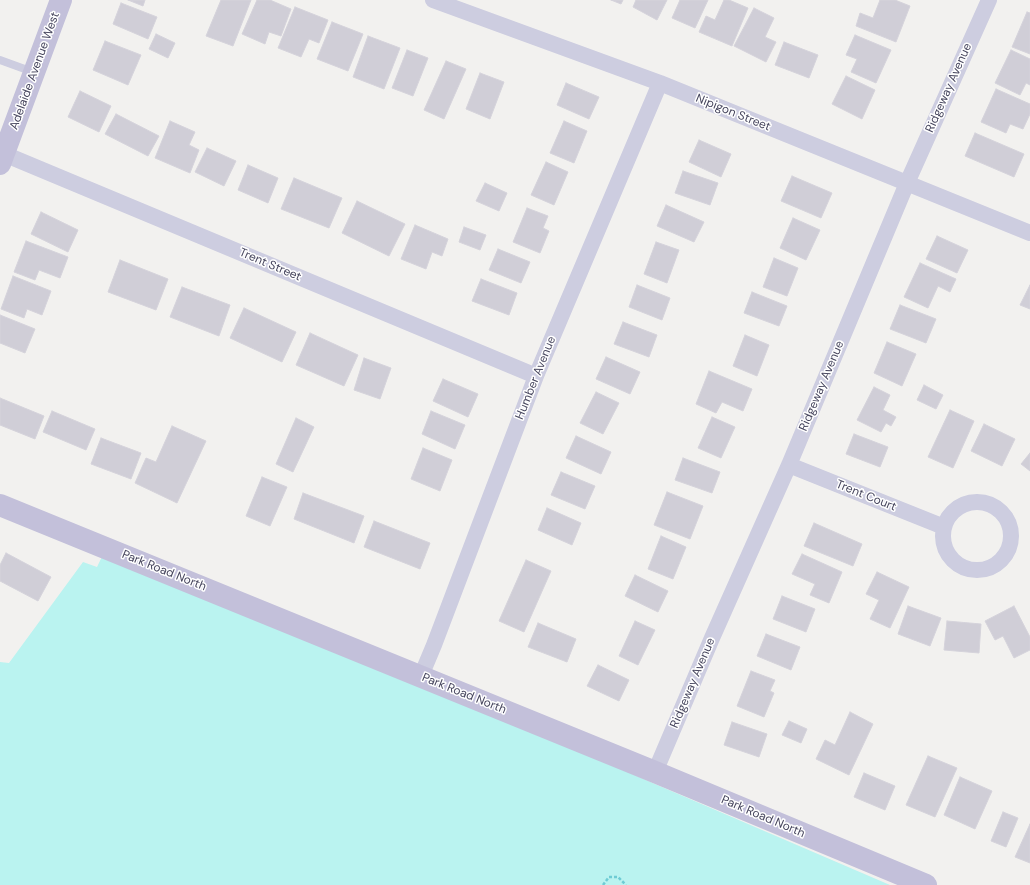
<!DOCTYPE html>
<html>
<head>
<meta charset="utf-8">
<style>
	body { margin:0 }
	canvas { display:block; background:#f2f1ef }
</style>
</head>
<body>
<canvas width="1030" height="885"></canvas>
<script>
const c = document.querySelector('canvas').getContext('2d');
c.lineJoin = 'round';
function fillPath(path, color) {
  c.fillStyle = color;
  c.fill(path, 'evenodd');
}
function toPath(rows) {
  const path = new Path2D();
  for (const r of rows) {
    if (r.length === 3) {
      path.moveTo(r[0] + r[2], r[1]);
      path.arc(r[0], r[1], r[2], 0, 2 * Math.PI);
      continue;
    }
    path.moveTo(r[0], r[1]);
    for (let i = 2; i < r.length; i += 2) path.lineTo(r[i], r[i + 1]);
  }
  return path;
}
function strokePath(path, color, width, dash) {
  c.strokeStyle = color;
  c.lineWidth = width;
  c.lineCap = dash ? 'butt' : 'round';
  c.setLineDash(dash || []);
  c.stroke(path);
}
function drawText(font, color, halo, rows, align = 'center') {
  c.font = font + ' "DM Sans",sans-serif';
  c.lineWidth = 3;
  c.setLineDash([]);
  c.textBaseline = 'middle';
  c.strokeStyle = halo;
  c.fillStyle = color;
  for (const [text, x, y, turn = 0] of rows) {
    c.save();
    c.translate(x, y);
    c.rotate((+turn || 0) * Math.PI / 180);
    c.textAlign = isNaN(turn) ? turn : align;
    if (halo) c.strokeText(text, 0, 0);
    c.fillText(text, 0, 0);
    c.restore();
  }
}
fillPath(toPath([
	[108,544,655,784,890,885,0,885,0,662,9,663,83,562,97,567]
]), '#baf3f0');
const building = toPath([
	[128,0,145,0,143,6,128,0],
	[221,0,251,0,233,46,206,36,221,0],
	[257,0,270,0,291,9,281,36,269,32,265,44,242,34,257,0],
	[611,0,623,0,621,4,611,0],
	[636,0,667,0,657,20,633,7,636,0],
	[680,0,708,0,695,28,672,18,680,0],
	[724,0,729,0,748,8,732,46,699,32,706,16,715,20,724,0],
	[880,0,895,0,910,6,896,42,856,26,860,13,873,18,880,0],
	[121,3,157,17,148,39,113,24,121,3],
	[295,7,328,20,319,43,309,39,301,57,278,48,295,7],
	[754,8,774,18,765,37,776,42,766,62,734,46,754,8],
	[1027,12,1030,13,1030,54,1012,47,1027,12],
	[332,22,363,34,348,71,317,59,332,22],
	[156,34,175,43,168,58,149,49,156,34],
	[855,35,891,50,876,83,851,72,857,59,846,55,855,35],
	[368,36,400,48,384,89,353,77,368,36],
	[105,41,141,55,128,85,93,70,105,41],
	[784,42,818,55,809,78,775,65,784,42],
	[407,50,428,58,413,96,392,88,407,50],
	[1011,50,1030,59,1030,85,1026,83,1020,95,995,83,1011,50],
	[446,61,466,69,444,119,424,110,446,61],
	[480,73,504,82,490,119,466,109,480,73],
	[846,76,875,90,862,119,832,104,846,76],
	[566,83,599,97,589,119,557,105,566,83],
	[996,89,1030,104,1030,114,1023,129,1010,124,1006,133,981,122,996,89],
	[80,91,111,106,99,132,68,117,80,91],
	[116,114,159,136,148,156,105,134,116,114],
	[170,121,195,132,189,145,199,150,190,173,155,158,170,121],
	[564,121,587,131,574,163,550,153,564,121],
	[975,133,1024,154,1014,177,965,156,975,133],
	[699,140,731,154,721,177,689,162,699,140],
	[207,148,236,161,224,186,195,172,207,148],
	[546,162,568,172,554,205,531,195,546,162],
	[248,165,278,178,268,203,238,190,248,165],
	[683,171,718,183,710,205,675,193,683,171],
	[792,176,832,193,821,218,781,201,792,176],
	[294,178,342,198,329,228,281,209,294,178],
	[485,183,507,193,499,211,476,201,485,183],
	[357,201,405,224,389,256,342,233,357,201],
	[666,205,704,222,694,242,657,226,666,205],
	[527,208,548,216,543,228,549,231,540,253,513,242,527,208],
	[41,212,78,230,68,252,31,234,41,212],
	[793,218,820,230,806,260,780,248,793,218],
	[415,225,448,239,442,256,432,252,426,269,401,259,415,225],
	[464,227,486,235,480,250,459,242,464,227],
	[937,236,968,250,957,273,926,259,937,236],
	[26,241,68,257,60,278,39,270,35,280,14,272,26,241],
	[656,242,679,250,667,283,644,274,656,242],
	[498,249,530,262,521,283,489,270,498,249],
	[774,258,798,268,787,296,763,287,774,258],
	[120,260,168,279,156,310,108,292,120,260],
	[920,263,956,279,950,292,938,286,928,308,904,297,920,263],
	[13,276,51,291,42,315,27,309,24,318,1,309,13,276],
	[481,279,517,293,509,315,472,301,481,279],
	[637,285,670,298,662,320,629,307,637,285],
	[1030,285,1030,309,1020,305,1030,285],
	[182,287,230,305,219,336,170,317,182,287],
	[752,292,787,306,779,326,744,313,752,292],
	[900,305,936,319,926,343,890,329,900,305],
	[244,308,296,332,282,362,230,338,244,308],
	[0,315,35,329,25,353,0,343,0,315],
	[623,322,657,335,649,357,614,344,623,322],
	[310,333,358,355,344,386,296,365,310,333],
	[745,335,769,345,757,376,733,366,745,335],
	[887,342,916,354,902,386,874,373,887,342],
	[606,357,640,372,630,394,596,379,606,357],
	[364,358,391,368,380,399,354,390,364,358],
	[709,371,752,389,743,411,722,402,716,413,696,404,709,371],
	[443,379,478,394,468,417,433,401,443,379],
	[924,385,943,395,936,409,917,400,924,385],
	[874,387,890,395,883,410,896,417,891,426,886,423,881,432,857,420,874,387],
	[596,392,619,403,603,434,580,423,596,392],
	[0,398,44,416,35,439,0,425,0,398],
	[950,410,974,421,953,468,928,457,950,410],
	[52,411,95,429,86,450,43,432,52,411],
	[431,411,465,425,455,449,422,434,431,411],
	[712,417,735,427,721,458,698,448,712,417],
	[296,418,314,427,293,472,276,464,296,418],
	[984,424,1015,439,1002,466,971,451,984,424],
	[172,426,206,441,177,503,135,483,146,458,156,462,172,426],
	[854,434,888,447,880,467,846,454,854,434],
	[576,436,611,452,601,474,566,458,576,436],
	[101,438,141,453,131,479,91,464,101,438],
	[423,448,452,460,440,491,411,479,423,448],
	[1030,453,1030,471,1021,464,1030,453],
	[683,458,720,472,712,493,675,480,683,458],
	[561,472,595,486,585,509,551,495,561,472],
	[262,477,287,487,270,526,246,516,262,477],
	[667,492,703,506,690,539,654,525,667,492],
	[303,493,364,516,354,543,294,519,303,493],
	[547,508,581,523,572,545,538,530,547,508],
	[374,521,430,543,420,569,364,547,374,521],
	[814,523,862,544,853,566,804,546,814,523],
	[661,536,686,547,673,579,648,569,661,536],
	[6,553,51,577,38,601,0,581,0,565,6,553],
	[802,554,842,572,829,603,810,595,815,584,792,574,802,554],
	[526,560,551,571,524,632,499,621,526,560],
	[877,572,909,587,890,628,870,619,879,600,866,594,877,572],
	[635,575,668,591,658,612,625,596,635,575],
	[782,596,815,609,806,632,773,619,782,596],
	[908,606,941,618,930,646,898,634,908,606],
	[1014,606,1030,637,1030,650,1014,658,1003,636,995,640,985,621,1014,606],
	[635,621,655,630,638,665,619,656,635,621],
	[947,621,981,624,979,653,944,650,947,621],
	[538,623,576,639,567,662,528,647,538,623],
	[766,634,800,647,791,670,757,656,766,634],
	[598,665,629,680,619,701,587,686,598,665],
	[751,671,775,680,770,691,774,693,764,717,737,706,751,671],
	[850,712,873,724,849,775,816,759,825,740,835,745,850,712],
	[789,721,807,729,801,743,782,735,789,721],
	[732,722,767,734,759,757,724,745,732,722],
	[928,756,957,768,935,817,906,805,928,756],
	[864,773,895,786,885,810,854,797,864,773],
	[960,777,992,791,975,829,944,815,960,777],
	[1003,812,1018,818,1006,847,991,841,1003,812],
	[1030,824,1030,863,1015,857,1030,824]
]);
fillPath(building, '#d0ced7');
strokePath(building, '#d5d3db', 1);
strokePath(toPath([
	[603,885,609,877,618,877,626,885]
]), '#6fccd4', 2.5, [3, 2]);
strokePath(toPath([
	[0,60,33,72]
]), '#cdcde0', 8);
strokePath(toPath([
	[433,0,660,83,1030,233],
	[4,154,536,376],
	[789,465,944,527],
	[977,536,34],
	[421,676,434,645,536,376,660,83],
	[655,772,712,638,789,465,907,183,989,0]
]), '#cdcde0', 16);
strokePath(toPath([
	[0,164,61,0],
	[0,505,655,772,926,885]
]), '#c3c0da', 22);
drawText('12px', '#47465e', '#fff', [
	["Adelaide Avenue West",35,71,-70],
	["Ridgeway Avenue",949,88,-66],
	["Nipigon Street",733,113,22],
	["Trent Street",270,265,23],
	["Humber Avenue",536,378,-68],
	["Ridgeway Avenue",822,386,-67],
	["Trent Court",866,496,22],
	["Park Road North",164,571,22],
	["Ridgeway Avenue",693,683,-67],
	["Park Road North",464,694,22],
	["Park Road North",763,817,23]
]);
</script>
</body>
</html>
